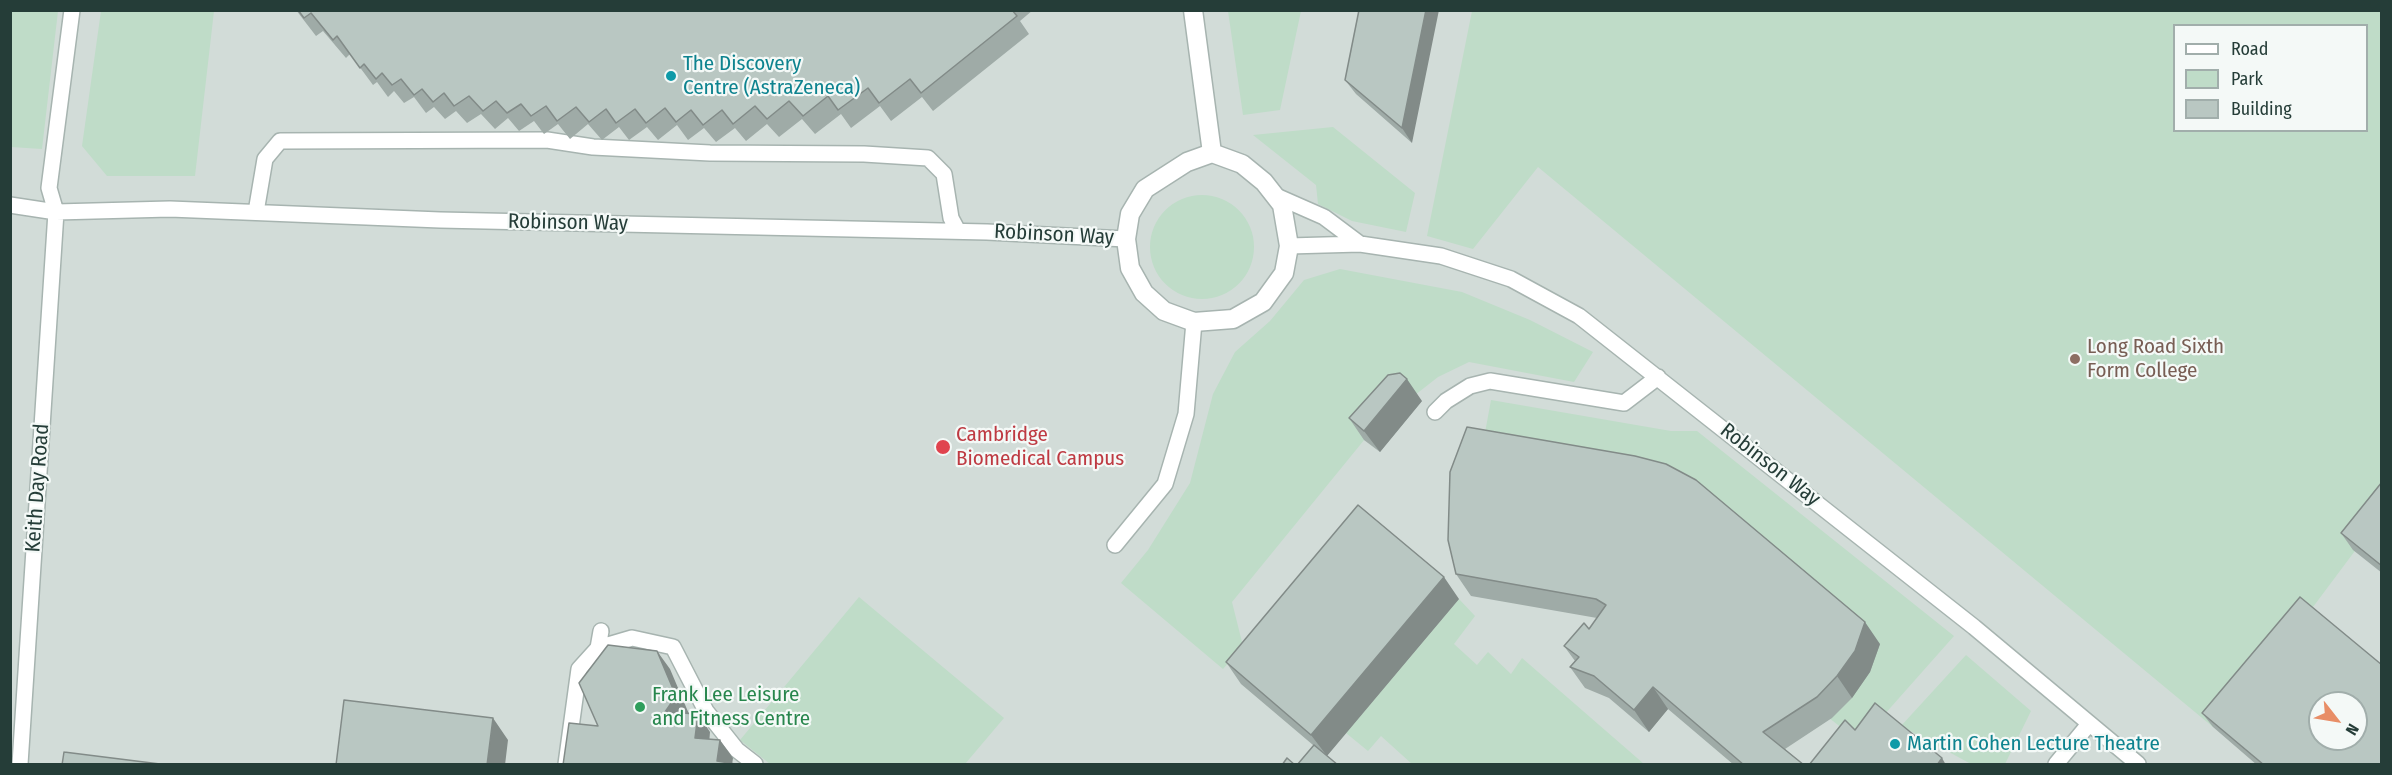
<!DOCTYPE html>
<html>
<head>
<meta charset="utf-8">
<style>
	body { margin:0 }
	#map { position:relative; width:2392px; height:775px; overflow:hidden; background:#e4ece9; font-family:"Fira Sans Condensed",sans-serif }
	canvas { display:block }
	.frame { position:absolute; inset:0; border:12px solid #253d38; pointer-events:none }
	.legend { position:absolute; left:2173px; top:24px; width:195px; height:108px; box-sizing:border-box; background:#f4f9f7; border:2px solid #a1aeab; margin:0; padding:8px 10px; list-style:none; font-size:18px; color:#253d38 }
	.legend li { display:flex; align-items:center; gap:12px; height:30px }
	.legend b { width:30px; border:2px solid #a1aeab }
	.north { position:absolute; left:2308px; top:691px; width:60px; height:60px; box-sizing:border-box; background:#f4f9f7; border:2px solid #a1aeab; border-radius:50%; rotate:121deg; font-size:16px; font-weight:700; line-height:24px; text-align:center; color:#253d38 }
	.north::after { content:''; display:block; margin:auto; width:21px; height:27px; background:#e88e67; clip-path:polygon(50% 0,100% 100%,50% 72%,0 100%) }
</style>
</head>
<body>
<div id="map">
<canvas width="2392" height="775"></canvas>
<div class="frame"></div>
<ul class="legend">
<li><b style="height:8px;background:#fff"></b>Road</li>
<li><b style="height:16px;background:#bfdcc8"></b>Park</li>
<li><b style="height:16px;background:#b9c7c2"></b>Building</li>
</ul>
<div class="north">N</div>
</div>
<script>
const c = document.querySelector('canvas').getContext('2d');
c.lineJoin = 'round';
function fillPath(path, color) {
  c.fillStyle = color;
  c.fill(path, 'evenodd');
}
function toPath(rows) {
  const path = new Path2D();
  for (const r of rows) {
    if (r.length === 3) {
      path.moveTo(r[0] + r[2], r[1]);
      path.arc(r[0], r[1], r[2], 0, 2 * Math.PI);
      continue;
    }
    path.moveTo(r[0], r[1]);
    for (let i = 2; i < r.length; i += 2) path.lineTo(r[i], r[i + 1]);
  }
  return path;
}
function strokePath(path, color, width, dash) {
  c.strokeStyle = color;
  c.lineWidth = width;
  c.lineCap = dash ? 'butt' : 'round';
  c.setLineDash(dash || []);
  c.stroke(path);
}
function drawText(font, color, halo, rows, align = 'center') {
  c.font = font + ' "Fira Sans Condensed",sans-serif';
  c.lineWidth = 4.5;
  c.setLineDash([]);
  c.textBaseline = 'middle';
  c.strokeStyle = halo;
  c.fillStyle = color;
  for (const [text, x, y, turn = 0] of rows) {
    c.save();
    c.translate(x, y);
    c.rotate((+turn || 0) * Math.PI / 180);
    c.textAlign = isNaN(turn) ? turn : align;
    if (halo) c.strokeText(text, 0, 0);
    c.fillText(text, 0, 0);
    c.restore();
  }
}
fillPath(toPath([
	[10,11,2381,11,2381,764,11,764],
	[2174,26,2366,26,2366,130,2174,130],
	[2320,703,2356,703,2356,739,2320,739]
]), '#d2dcd8');
fillPath(toPath([
	[11,10,58,11,42,149,11,147],
	[101,11,214,11,195,176,107,176,82,146],
	[1228,11,1301,11,1280,110,1243,115],
	[1472,11,2381,11,2381,516,2310,611,2213,727,1538,167,1473,249,1427,236],
	[2174,26,2366,26,2366,130,2174,130],
	[1333,127,1415,193,1406,232,1352,221,1318,204,1316,185,1253,135],
	[1202,247,52],
	[1340,269,1462,292,1530,320,1593,352,1574,382,1469,362,1438,377,1415,395,1391,407,1232,602,1243,646,1223,669,1121,583,1148,550,1190,483,1213,394,1235,352,1270,321,1304,280],
	[1491,400,1671,431,1697,431,1954,636,1860,742,1482,449],
	[859,597,1004,718,965,764,770,764,740,740],
	[1459,599,1475,616,1454,644,1477,665,1488,652,1511,674,1522,658,1644,764,1412,764,1381,736,1368,751,1346,733],
	[1966,655,2031,711,2005,764,1971,764,1901,726]
]), '#bfdcc8');
const service = toPath([
	[1274,195,1324,217,1360,244],
	[10,205,56,212,170,209,440,220,987,232,1126,239],
	[256,212,265,159,280,141,547,140,593,147,710,153,864,154,928,158,944,174,951,218,958,231],
	[1289,246,1360,244,1441,256,1511,279,1579,316,1974,627,2138,764],
	[1435,412,1446,401,1470,386,1490,381,1624,403,1658,377],
	[1115,545,1165,484,1186,414,1194,322],
	[598,648,601,631],
	[20,764,56,212,49,188,72,10],
	[566,764,579,669,598,648,632,638,673,647,706,711,737,750,755,764],
	[2056,764,2089,724]
]);
const minor = toPath([
	[1193,10,1212,153],
	[1212,153,1242,164,1264,182,1282,205,1289,246,1284,273,1263,302,1233,319,1194,322,1164,311,1144,293,1130,268,1126,239,1130,214,1145,189,1187,162,1212,153]
]);
strokePath(service, '#a7b4b0', 18);
strokePath(minor, '#a7b4b0', 21);
strokePath(service, '#fff', 15);
strokePath(minor, '#fff', 18);
fillPath(toPath([
	[296,10,1033,10,1020,21,1029,34,933,111,922,97,891,121,880,106,851,128,841,114,815,134,802,119,779,137,767,124,746,141,735,128,716,142,704,128,688,140,677,125,658,140,647,127,629,140,619,127,602,140,588,124,570,139,558,124,544,134,534,121,519,131,508,118,495,129,481,114,467,123,456,111,445,119,434,107,426,113,414,97,404,103,394,91,388,97,377,82,373,85,350,54,346,58,323,31,316,36],
	[1359,10,1412,143,1356,94,1345,80],
	[1422,401,1380,452,1364,440,1349,418],
	[2382,482,2382,573,2353,550,2341,533],
	[1456,574,1880,644,1870,672,1852,698,1832,718,1785,749,1804,765,1734,765,1668,709,1649,732,1609,698,1585,688,1570,667,1575,661,1564,646,1589,629,1597,618,1471,596],
	[1459,599,1327,755,1313,745,1241,684,1226,662],
	[2202,713,2382,765,2257,765,2213,727]
]), '#9faba7');
fillPath(toPath([
	[1426,10,1439,10,1412,143,1402,128],
	[1407,379,1422,401,1380,452,1364,431],
	[1444,577,1459,599,1327,756,1311,735],
	[1865,622,1880,644,1870,672,1852,698,1837,676],
	[657,651,670,669,689,714,665,712],
	[1653,687,1668,709,1649,732,1634,710],
	[698,714,710,732,708,756,695,738],
	[493,718,508,740,505,765,487,765],
	[720,740,733,758,732,765,717,761],
	[1942,758,1946,765,1937,765]
]), '#828b88');
const building = toPath([
	[298,10,1012,10,1017,16,921,93,910,79,879,103,868,88,838,110,828,96,803,116,789,101,767,119,755,106,733,124,722,110,703,125,691,110,676,122,665,108,646,123,635,109,616,123,606,109,589,122,576,107,557,121,546,106,531,116,521,104,507,113,496,101,483,111,469,96,454,106,444,93,433,102,422,89,414,95,401,79,392,85,382,73,376,79,364,64,360,68,337,36,333,40,311,13,304,18,298,10],
	[1359,10,1426,10,1402,128,1345,80,1359,10],
	[1400,373,1407,379,1364,431,1349,418,1388,375,1400,373],
	[1467,427,1635,456,1666,464,1696,480,1865,622,1855,651,1837,676,1817,697,1763,732,1804,765,1744,765,1653,687,1634,710,1594,676,1570,667,1579,657,1564,646,1584,623,1589,629,1606,605,1596,599,1456,574,1448,540,1450,472,1467,427],
	[2382,482,2382,566,2341,533,2382,482],
	[1358,505,1444,577,1311,735,1226,662,1358,505],
	[2300,597,2382,665,2382,765,2264,765,2202,713,2300,597],
	[2320,703,2356,703,2356,739,2320,739,2320,703],
	[608,645,657,651,676,696,665,712,698,714,695,738,720,740,717,761,741,765,563,765,569,723,598,726,579,683,608,645],
	[344,700,493,718,487,765,336,765,344,700],
	[1875,703,1942,758,1937,765,1809,765,1845,720,1855,730,1875,703],
	[1314,745,1338,765,1297,765,1314,745],
	[64,752,168,765,62,765,64,752],
	[1287,758,1295,765,1282,765,1287,758]
]);
fillPath(building, '#b9c7c2');
strokePath(building, '#828b88', 1.5);
for (const [x, y, r, color] of [
	[671,76,6,"#0f9aa8"],
	[2075,359,6,"#8d6e63"],
	[943,447,8,"#e0444e"],
	[640,707,6,"#2e9e5b"],
	[1895,744,6,"#0f9aa8"]
]) {
  const dot = new Path2D();
  dot.arc(x, y, r, 0, 2 * Math.PI);
  c.fillStyle = color;
  c.fill(dot);
  strokePath(dot, '#f4f9f7', 2);
}
drawText('21px', '#0d838f', '#f4f9f7', [
	["The Discovery",683,64],
	["Centre (AstraZeneca)",683,88],
	["Martin Cohen Lecture Theatre",1907,744]
], 'left');
drawText('21px', '#253d38', '#f4f9f7', [
	["Robinson Way",568,223,1],
	["Robinson Way",1054,235,3],
	["Robinson Way",1770,465,38],
	["Keith Day Road",38,488,-86]
]);
drawText('21px', '#785e54', '#f4f9f7', [
	["Long Road Sixth",2087,347],
	["Form College",2087,371]
], 'left');
drawText('21px', '#be3a42', '#f4f9f7', [
	["Cambridge",956,435],
	["Biomedical Campus",956,459]
], 'left');
drawText('21px', '#27864d', '#f4f9f7', [
	["Frank Lee Leisure",652,695],
	["and Fitness Centre",652,719]
], 'left');
</script>
</body>
</html>
